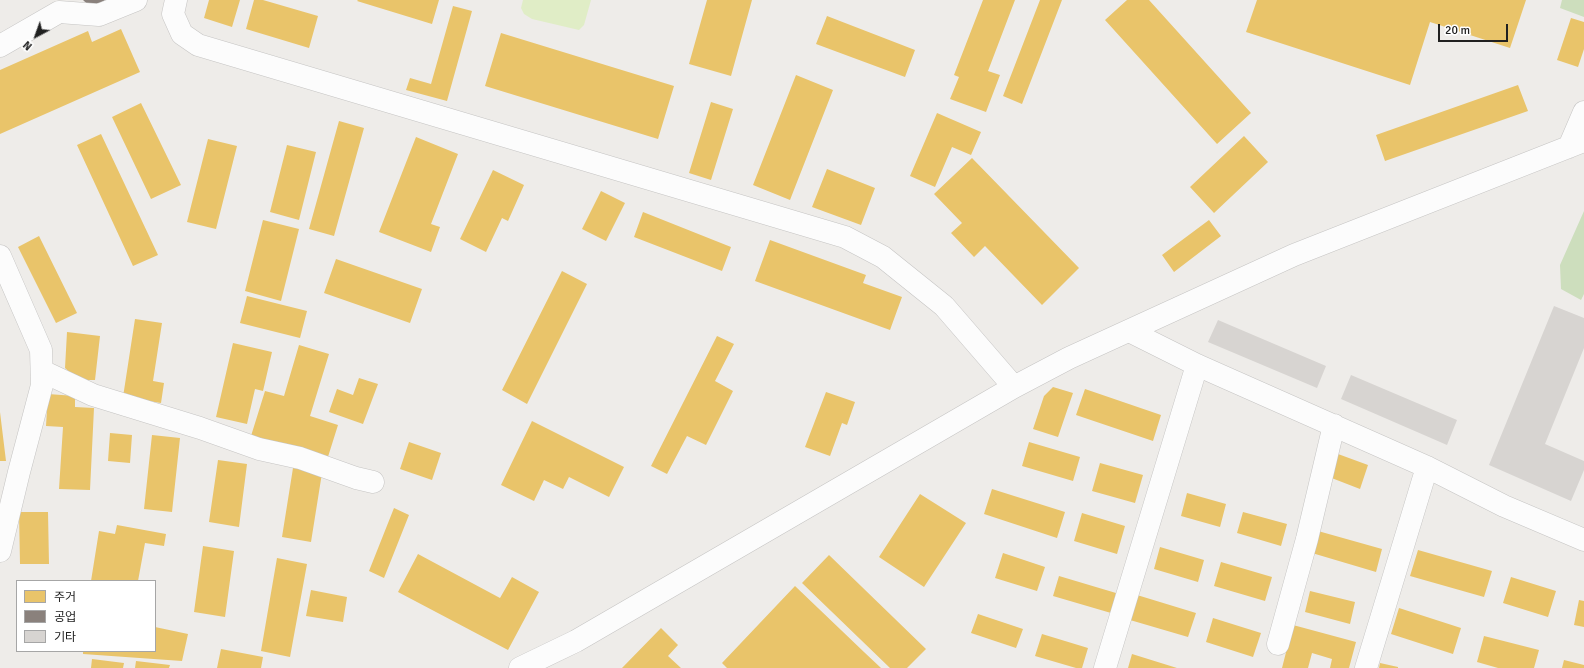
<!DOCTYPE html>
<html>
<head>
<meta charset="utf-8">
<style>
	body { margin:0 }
	#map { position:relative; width:1584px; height:668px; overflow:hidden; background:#eeece9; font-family:Signika,"Noto Sans KR",sans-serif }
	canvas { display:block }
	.legend { position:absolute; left:16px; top:580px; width:140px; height:72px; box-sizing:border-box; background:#fff; border:1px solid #a6a6a6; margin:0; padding:5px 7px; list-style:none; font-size:12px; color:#202020 }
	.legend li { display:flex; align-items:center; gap:8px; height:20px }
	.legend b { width:20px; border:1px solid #a6a6a6 }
	.north { position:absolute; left:16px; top:16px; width:40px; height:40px; -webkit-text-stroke:3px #fff; paint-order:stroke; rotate:221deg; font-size:11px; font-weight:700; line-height:16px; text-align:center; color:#202020 }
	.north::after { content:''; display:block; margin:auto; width:14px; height:18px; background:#202020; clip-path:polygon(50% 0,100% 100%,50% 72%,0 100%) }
	.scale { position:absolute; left:1438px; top:24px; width:70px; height:18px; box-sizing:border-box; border:2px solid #202020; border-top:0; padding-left:5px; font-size:12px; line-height:14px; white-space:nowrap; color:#202020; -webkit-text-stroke:3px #fff; paint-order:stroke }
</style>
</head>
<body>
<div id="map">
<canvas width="1584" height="668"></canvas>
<ul class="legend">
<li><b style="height:11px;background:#e9c46a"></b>주거</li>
<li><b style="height:11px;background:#8a817c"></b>공업</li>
<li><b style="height:11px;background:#d7d4d1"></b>기타</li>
</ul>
<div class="north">N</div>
<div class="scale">20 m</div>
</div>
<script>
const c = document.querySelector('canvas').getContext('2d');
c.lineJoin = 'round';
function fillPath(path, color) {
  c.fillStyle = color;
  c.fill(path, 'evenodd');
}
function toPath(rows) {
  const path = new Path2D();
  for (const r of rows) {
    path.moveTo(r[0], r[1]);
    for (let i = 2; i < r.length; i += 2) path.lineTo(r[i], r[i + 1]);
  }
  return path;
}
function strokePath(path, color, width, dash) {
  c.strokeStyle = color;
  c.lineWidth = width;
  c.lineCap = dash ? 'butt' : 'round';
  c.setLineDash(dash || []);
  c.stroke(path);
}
fillPath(toPath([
	[523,0,591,0,584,25,579,30,532,19,524,14,521,8]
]), '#e0edc6');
fillPath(toPath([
	[1562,0,1584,0,1584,17,1560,8],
	[1584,211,1584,294,1581,300,1561,289,1560,265]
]), '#cddebd');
fillPath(toPath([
	[209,0,240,0,232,27,204,18],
	[254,0,263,0,318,16,309,48,246,29],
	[358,0,439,0,432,24,357,1],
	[707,0,752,0,731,76,689,64],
	[983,0,1015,0,988,71,1000,75,986,112,950,99,959,77,954,75],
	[1040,0,1062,0,1022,104,1003,96],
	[1127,0,1149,0,1251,113,1217,144,1105,20],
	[1257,0,1526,0,1510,48,1430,22,1410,85,1246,32],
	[453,6,472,11,447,101,406,90,410,78,431,84],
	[827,16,915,50,905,77,816,44],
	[1571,18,1584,22,1584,49,1578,67,1557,60],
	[121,29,140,72,0,134,0,70,88,31,92,42],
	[501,33,674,86,658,139,485,86],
	[796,75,833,90,790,200,753,185],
	[1518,85,1528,111,1385,161,1376,135],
	[711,102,733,109,711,180,689,173],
	[141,103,181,185,151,199,112,117],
	[937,113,981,132,971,155,952,147,935,187,910,176],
	[339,121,364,128,334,236,309,229],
	[101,134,158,255,133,266,77,145],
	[1244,136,1268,162,1214,213,1190,187],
	[416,137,458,154,431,224,440,227,431,252,379,232],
	[208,139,237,146,216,229,187,222],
	[287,145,316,152,299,220,270,212],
	[972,158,1079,268,1042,305,985,246,974,257,951,233,962,223,934,194],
	[827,169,875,188,861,225,812,207],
	[493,170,524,185,508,221,502,218,486,252,460,239],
	[601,191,625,203,606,241,582,229],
	[643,212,731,247,722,271,634,237],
	[263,220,299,229,281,301,245,291],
	[1209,220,1221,236,1174,272,1162,255],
	[39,236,77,313,56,323,18,247],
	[770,240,866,275,863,283,902,297,890,330,755,281],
	[336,259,422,289,410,323,324,293],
	[562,271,587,284,527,404,502,390],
	[247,296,307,311,300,338,240,323],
	[135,319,162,323,153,381,164,383,161,403,123,397],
	[67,332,100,336,95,380,78,380,65,368],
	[717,336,734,344,715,381,733,391,706,445,687,436,667,474,651,466],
	[233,343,272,352,263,391,255,389,247,424,216,417],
	[299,345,329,354,310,416,338,425,327,460,251,436,265,391,284,396],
	[359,378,378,384,363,424,329,412,337,389,353,395],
	[1053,387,1073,393,1058,437,1033,429,1044,396],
	[1085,389,1161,415,1153,441,1076,415],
	[826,392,855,402,847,425,842,423,830,456,805,447],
	[48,394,75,396,75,407,94,408,90,490,59,489,63,427,46,426],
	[0,412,6,461,0,461],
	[532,421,624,467,609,497,569,477,563,489,544,480,534,501,501,485],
	[110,433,132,435,130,463,108,461],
	[152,435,180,438,172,512,144,509],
	[409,442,441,453,432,480,400,469],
	[1029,442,1080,457,1073,481,1022,466],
	[1338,454,1368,465,1360,489,1329,477],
	[218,460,247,464,239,527,209,522],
	[1100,463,1143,475,1135,503,1092,491],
	[293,468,322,473,311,542,282,537],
	[992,489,1065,512,1057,538,984,514],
	[1187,493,1226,504,1220,527,1181,516],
	[920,494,966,523,924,587,879,557],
	[394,508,409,515,384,578,369,571],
	[19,512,48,512,49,564,20,564],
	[1243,512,1287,524,1281,546,1237,533],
	[1082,513,1125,526,1117,554,1074,541],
	[117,525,166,534,164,546,145,543,138,581,91,581,99,531,115,534],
	[1318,531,1382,549,1376,572,1312,553],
	[203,546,234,551,225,617,194,612],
	[1160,547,1204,560,1198,582,1154,569],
	[1418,550,1492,571,1484,597,1410,576],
	[1003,553,1045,567,1037,591,995,578],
	[418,554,500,598,512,577,539,592,508,650,398,592],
	[829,555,926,649,907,668,890,668,802,583],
	[277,558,307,564,290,657,261,651],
	[1221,562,1272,577,1265,601,1214,586],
	[1059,576,1116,593,1111,613,1053,596],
	[1511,577,1556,591,1548,617,1503,603],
	[795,586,864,652,881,668,727,668,722,663],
	[311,590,347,597,343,622,306,616],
	[1310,591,1355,602,1350,624,1305,612],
	[1137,595,1196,613,1188,637,1130,620],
	[1579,600,1584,601,1584,627,1574,625],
	[1399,608,1461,628,1453,654,1391,634],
	[978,614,1023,629,1016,648,971,633],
	[1213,618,1261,633,1253,657,1206,642],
	[1293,625,1356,642,1349,668,1330,668,1332,659,1312,653,1308,668,1282,668],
	[155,627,188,634,182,661,83,654,83,651,155,651],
	[661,628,678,645,668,656,681,668,622,668],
	[1042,634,1088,648,1082,668,1076,668,1035,656],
	[1484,636,1539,650,1534,668,1498,668,1477,662],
	[221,649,263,657,261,668,217,668],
	[1132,654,1177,668,1128,668],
	[92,659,124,663,123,668,91,668],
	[1564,660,1584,665,1584,668,1562,668],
	[136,661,170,665,169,668,135,668],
	[1380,663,1398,667,1398,668,1379,668]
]), '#e9c46a');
fillPath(toPath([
	[83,0,105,0,95,11]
]), '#8a817c');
fillPath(toPath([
	[1554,306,1584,318,1584,348,1545,444,1584,461,1584,470,1571,501,1489,465],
	[1218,320,1326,366,1317,388,1208,342],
	[1351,375,1457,420,1447,445,1341,399]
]), '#d7d4d1');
const minor = toPath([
	[176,0,173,14,182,34,198,45,845,237,883,257,944,306,1014,387],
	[0,46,59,12,99,15,136,0],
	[1569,147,1584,112],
	[0,256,41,350,42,385,19,472,0,551],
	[1129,331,1197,365,1427,467,1504,506,1584,540],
	[42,371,93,395,200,428,259,449,300,458,356,478,373,482],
	[1278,644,1307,539,1334,425],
	[520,668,576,641,1014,387,1069,358,1294,255,1584,141],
	[1105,668,1197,365],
	[1366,668,1427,467]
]);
strokePath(minor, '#c5c4c3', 23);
strokePath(minor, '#fcfcfc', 22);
</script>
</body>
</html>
